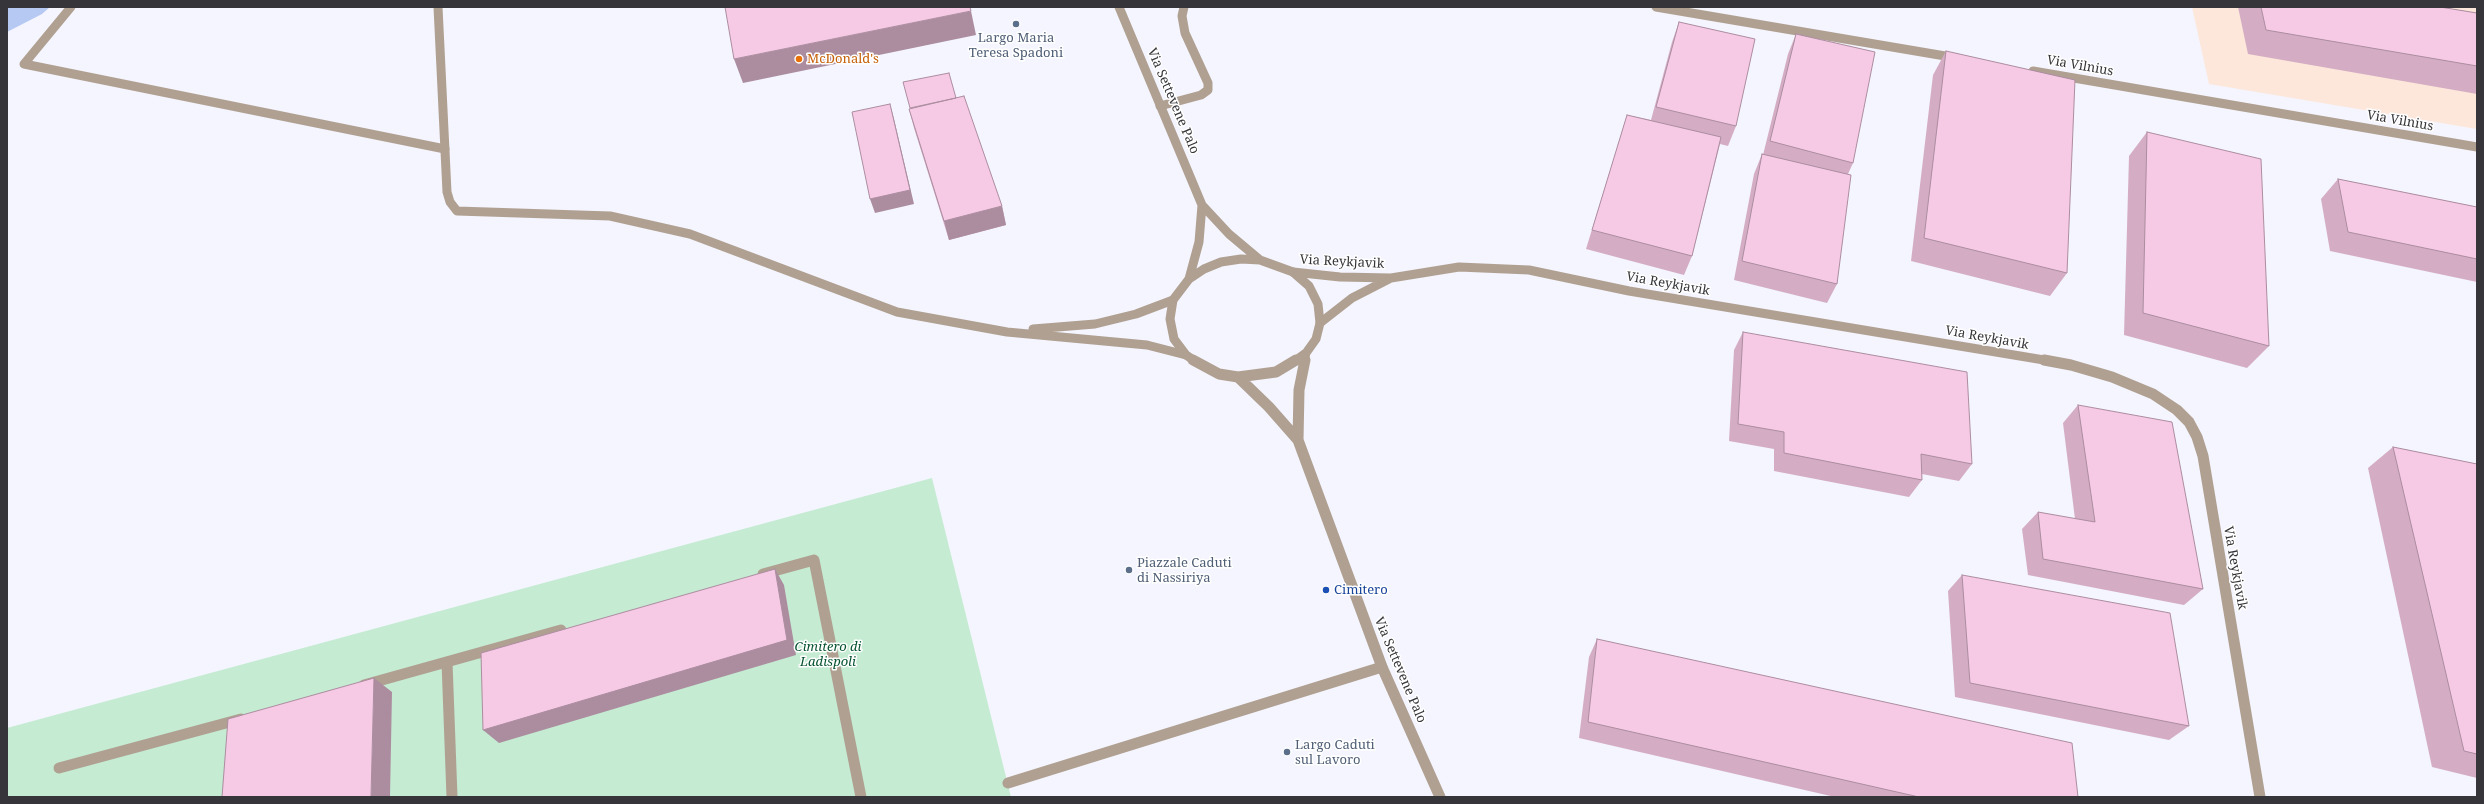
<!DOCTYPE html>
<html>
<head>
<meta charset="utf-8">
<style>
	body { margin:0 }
	#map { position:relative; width:2484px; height:804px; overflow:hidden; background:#f4f5fe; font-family:"Noto Serif",serif }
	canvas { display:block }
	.frame { position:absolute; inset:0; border:8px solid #36363a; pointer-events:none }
</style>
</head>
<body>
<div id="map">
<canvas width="2484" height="804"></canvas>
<div class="frame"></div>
</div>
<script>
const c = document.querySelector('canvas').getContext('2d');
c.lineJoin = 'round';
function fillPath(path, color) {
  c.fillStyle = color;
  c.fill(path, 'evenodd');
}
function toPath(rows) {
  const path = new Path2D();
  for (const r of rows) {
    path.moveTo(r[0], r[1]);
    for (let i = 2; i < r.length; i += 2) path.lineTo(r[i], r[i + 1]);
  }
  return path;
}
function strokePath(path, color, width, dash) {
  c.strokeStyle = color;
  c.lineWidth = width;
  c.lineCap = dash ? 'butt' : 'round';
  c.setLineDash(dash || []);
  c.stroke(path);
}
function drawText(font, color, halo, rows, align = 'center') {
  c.font = font + ' "Noto Serif",serif';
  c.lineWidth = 3;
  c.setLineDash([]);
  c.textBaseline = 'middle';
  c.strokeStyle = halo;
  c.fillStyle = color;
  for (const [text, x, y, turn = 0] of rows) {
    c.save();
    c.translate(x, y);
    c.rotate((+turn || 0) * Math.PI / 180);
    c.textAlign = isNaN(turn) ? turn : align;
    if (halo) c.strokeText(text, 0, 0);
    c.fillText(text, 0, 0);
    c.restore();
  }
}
fillPath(toPath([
	[2192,7,2477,7,2477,129,2209,84]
]), '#fde7da');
fillPath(toPath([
	[932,478,1011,797,7,797,7,728]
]), '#c5ebd2');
fillPath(toPath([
	[7,7,50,7,42,14,7,32]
]), '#b6c9f2');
strokePath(toPath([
	[71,7,24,64,445,149]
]), '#b0a092', 9);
strokePath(toPath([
	[763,574,814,560,861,797],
	[447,662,452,797],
	[364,685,561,630],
	[59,768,241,719],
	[1008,783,1382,667]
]), '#b0a092', 11);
strokePath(toPath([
	[438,7,447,192,450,202,457,211,610,216,690,234,897,312,1007,332,1147,345,1186,355],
	[1656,7,1957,58],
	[2033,71,2477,147],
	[1160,106,1201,95,1208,90,1208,83,1185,33,1182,16,1184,7],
	[1293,272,1340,277,1391,278,1459,267,1529,270,1629,291,2050,361],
	[1320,323,1352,298,1389,279],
	[1033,329,1095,324,1136,314,1173,300]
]), '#b0a092', 9);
strokePath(toPath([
	[2044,360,2071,365,2112,377,2153,394,2177,410,2189,422,2197,437,2203,456,2260,797]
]), '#b0a092', 11);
strokePath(toPath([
	[1119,7,1202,205,1229,234,1260,260],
	[1189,279,1199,242,1202,205],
	[1195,361,1186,355,1174,339,1170,319,1173,300,1189,279,1204,269,1221,262,1241,259,1260,260,1293,272,1309,286,1318,304,1320,323,1316,339,1306,353,1295,361],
	[1304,361,1306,353]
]), '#b0a092', 9);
strokePath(toPath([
	[1193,360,1219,374,1238,377,1276,372,1296,360],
	[1238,377,1269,407,1298,440,1382,667,1440,797],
	[1298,440,1299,390,1305,360]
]), '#b0a092', 11);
fillPath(toPath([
	[2238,7,2440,7,2477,13,2477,94,2248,54],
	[1679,22,1736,126,1728,146,1720,144,1692,256,1684,275,1586,249,1627,115,1651,120,1672,42],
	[1796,34,1853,163,1848,174,1837,284,1827,303,1734,280,1754,174,1762,154,1763,155,1788,54],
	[1946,51,2067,273,2050,296,1911,261,1933,75],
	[956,98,1002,206,1006,225,949,240,914,128,909,109],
	[2147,132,2269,346,2247,368,2124,335,2129,156],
	[2338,179,2477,207,2477,282,2330,251,2321,199],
	[1743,332,1972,464,1959,481,1922,474,1922,480,1909,497,1774,471,1774,449,1729,441,1734,350],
	[2078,405,2203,589,2184,605,2028,575,2022,529,2038,512,2075,519,2063,423],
	[2393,447,2477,464,2477,778,2432,767,2368,468],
	[1962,575,2189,726,2169,740,1955,697,1948,591],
	[1597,639,2078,797,1835,797,1579,738,1589,657]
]), '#d4adc4');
fillPath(toPath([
	[971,11,976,35,743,83,734,59],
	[890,104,894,119,914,204,875,213,870,199],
	[1002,206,1006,225,949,240,944,221],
	[775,569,784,585,796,655,499,743,483,730],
	[374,678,392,692,390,797,371,797]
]), '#ac8da0');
const building = toPath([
	[725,7,970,7,971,11,734,59,725,7],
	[2261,7,2440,7,2477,13,2477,66,2266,30,2261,7],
	[1679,22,1755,39,1736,126,1656,107,1679,22],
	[1796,34,1875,52,1853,163,1770,141,1796,34],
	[1946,51,2075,80,2067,273,1924,238,1946,51],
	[949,73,956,98,910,108,903,82,949,73],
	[964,96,1002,206,944,221,909,109,964,96],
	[890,104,910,190,870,199,852,112,890,104],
	[1627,115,1721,137,1692,256,1592,230,1627,115],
	[2147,132,2261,159,2269,346,2143,313,2147,132],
	[1762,154,1851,175,1837,284,1742,261,1762,154],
	[2338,179,2477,207,2477,259,2348,232,2338,179],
	[1743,332,1967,372,1972,464,1921,454,1922,480,1784,453,1784,432,1738,424,1743,332],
	[2078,405,2172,422,2203,589,2043,559,2038,512,2095,522,2078,405],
	[2393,447,2477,464,2477,754,2464,751,2393,447],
	[775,569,787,640,483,730,481,653,775,569],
	[1962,575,2170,613,2189,726,1970,683,1962,575],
	[1597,639,2072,743,2078,797,1919,797,1588,722,1597,639],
	[374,678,371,797,222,797,228,719,374,678]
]);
fillPath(building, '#f6c9e4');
strokePath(building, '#ac8da0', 1);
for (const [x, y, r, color] of [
	[1016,24,4,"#5c6f8a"],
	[799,59,4,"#e8710a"],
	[1129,570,4,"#5c6f8a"],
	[1326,590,4,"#1a4fb4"],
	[1287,752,4,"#5c6f8a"]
]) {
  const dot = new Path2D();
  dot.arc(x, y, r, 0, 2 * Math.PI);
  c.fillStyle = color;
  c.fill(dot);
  strokePath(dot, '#fff', 1.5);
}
drawText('13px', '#4e5e75', '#fff', [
	["Largo Maria",1016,38,"center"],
	["Teresa Spadoni",1016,53,"center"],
	["Piazzale Caduti",1137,563],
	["di Nassiriya",1137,578],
	["Largo Caduti",1295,745],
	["sul Lavoro",1295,760]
], 'left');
drawText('13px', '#c56008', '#fff', [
	["McDonald's",807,59]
], 'left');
drawText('13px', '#36363a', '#fff', [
	["Via Vilnius",2080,66,10],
	["Via Settevene Palo",1173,101,67],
	["Via Vilnius",2400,121,10],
	["Via Reykjavik",1342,262,3],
	["Via Reykjavik",1668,284,10],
	["Via Reykjavik",1987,338,10],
	["Via Reykjavik",2235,568,80],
	["Via Settevene Palo",1400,670,67]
]);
drawText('13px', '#164399', '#fff', [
	["Cimitero",1334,590]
], 'left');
drawText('italic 13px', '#075330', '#fff', [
	["Cimitero di",828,647],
	["Ladispoli",828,662]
]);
</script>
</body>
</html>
